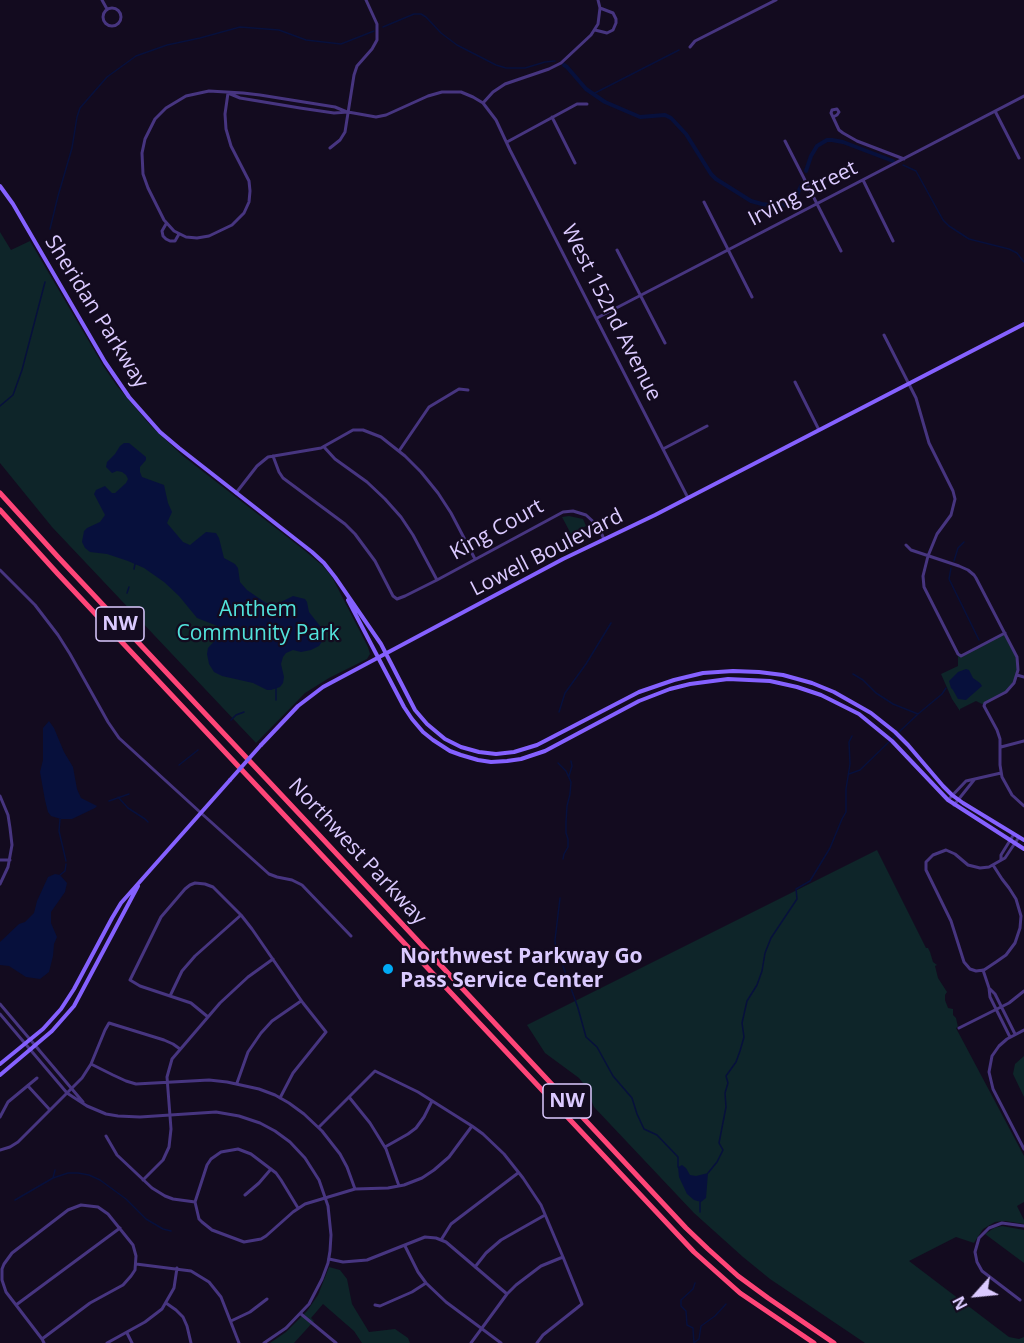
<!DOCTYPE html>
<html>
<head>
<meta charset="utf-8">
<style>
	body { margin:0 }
	#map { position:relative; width:1024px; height:1343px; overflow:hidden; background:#130b1f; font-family:"Open Sans",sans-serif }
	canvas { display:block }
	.north { position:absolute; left:946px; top:1265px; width:60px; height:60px; -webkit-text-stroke:4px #130b1f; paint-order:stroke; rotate:243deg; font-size:16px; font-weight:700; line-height:24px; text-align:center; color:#dbcaff }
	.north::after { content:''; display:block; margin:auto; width:21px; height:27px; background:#dbcaff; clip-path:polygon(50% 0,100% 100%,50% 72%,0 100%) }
</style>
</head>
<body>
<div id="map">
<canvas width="1024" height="1343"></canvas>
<div class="north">N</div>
</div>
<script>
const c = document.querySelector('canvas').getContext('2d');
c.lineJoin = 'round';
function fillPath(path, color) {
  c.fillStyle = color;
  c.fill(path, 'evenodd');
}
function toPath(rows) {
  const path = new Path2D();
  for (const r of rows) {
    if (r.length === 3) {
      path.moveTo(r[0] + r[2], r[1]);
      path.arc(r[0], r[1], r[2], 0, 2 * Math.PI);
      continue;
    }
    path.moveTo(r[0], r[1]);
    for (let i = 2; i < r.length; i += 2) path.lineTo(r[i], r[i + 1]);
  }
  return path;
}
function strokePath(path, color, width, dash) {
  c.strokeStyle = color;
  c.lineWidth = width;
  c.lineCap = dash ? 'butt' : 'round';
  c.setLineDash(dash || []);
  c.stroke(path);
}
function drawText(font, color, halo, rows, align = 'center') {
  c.font = font + ' "Open Sans",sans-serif';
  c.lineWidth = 4.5;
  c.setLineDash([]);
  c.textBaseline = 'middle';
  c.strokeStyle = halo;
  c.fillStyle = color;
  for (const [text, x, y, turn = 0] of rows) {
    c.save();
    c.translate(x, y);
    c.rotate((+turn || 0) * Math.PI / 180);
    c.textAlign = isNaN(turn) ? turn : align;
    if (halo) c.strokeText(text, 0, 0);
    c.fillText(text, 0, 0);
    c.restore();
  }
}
fillPath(toPath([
	[0,232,11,250,30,241,104,367,117,386,151,426,183,456,304,550,323,566,332,577,368,647,370,654,367,659,329,678,305,693,256,743,52,527,0,463],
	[569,516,583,519,586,526,571,534,562,517],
	[1005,633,1017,657,1018,670,1011,688,984,705,976,701,960,709,960,711,952,699,941,674,958,666,958,654,961,656],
	[877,850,926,948,928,948,930,952,933,962,937,965,935,966,938,978,947,992,945,995,945,1000,948,1008,953,1009,953,1015,956,1018,958,1027,956,1028,1024,1156,1024,1202,1017,1206,1024,1220,1024,1224,1005,1221,995,1222,983,1229,974,1243,956,1237,909,1261,1009,1337,1019,1339,1024,1337,1024,1343,865,1343,770,1279,743,1257,694,1213,594,1107,586,1087,579,1078,545,1053,527,1025],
	[1024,1056,1024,1097,1013,1074,1015,1064],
	[1002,1226,1024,1230,1024,1263,985,1234,994,1228],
	[329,1267,340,1270,347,1279,352,1304,369,1332,395,1329,408,1338,410,1343,362,1343,354,1331,323,1304,311,1318,314,1321,294,1343,270,1343,286,1332,307,1311,318,1295]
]), '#0e2529');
fillPath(toPath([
	[124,443,129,443,146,457,146,460,140,467,140,472,142,477,164,485,168,503,172,512,167,523,183,542,190,545,206,532,216,533,219,538,224,558,235,564,238,568,240,582,247,590,266,603,273,604,281,602,293,596,305,599,307,602,309,612,320,626,324,634,323,640,319,646,311,650,301,652,293,650,286,653,283,657,281,664,284,677,283,683,280,687,271,690,267,690,253,683,222,676,214,672,209,664,207,654,208,648,222,633,220,627,197,618,179,596,164,582,144,568,128,561,107,554,90,552,85,548,82,542,84,531,87,528,100,522,105,515,94,494,96,490,105,486,112,493,115,493,126,483,128,479,126,475,122,472,117,471,112,473,106,467,107,462,115,454,120,446],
	[966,669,969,670,973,678,980,683,982,686,966,700,958,699,953,690,951,688,949,681,958,672],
	[49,721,54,728,64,752,73,767,77,789,81,798,97,806,95,808,72,819,61,819,51,816,48,812,45,800,40,772,43,760,43,728],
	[55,874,60,875,67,883,65,892,51,912,51,923,57,937,54,944,53,956,49,972,40,979,26,977,9,966,0,965,0,942,19,924,25,922,34,913,37,901,48,877],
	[682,1165,686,1168,690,1175,696,1176,708,1173,706,1198,701,1202,694,1200,687,1194,679,1177,678,1167]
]), '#07103c');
strokePath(toPath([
	[383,27,414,14,421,14,426,17,441,33,457,45,496,65,506,68,525,68,545,62,555,61],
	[593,94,679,50],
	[903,165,916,171,943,220,949,226,969,239,1009,249,1017,253,1024,262],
	[50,229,58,196,72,148,77,117,80,108,107,77,136,56,167,45,200,38,240,27,279,30,306,40,341,44,374,31],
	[0,406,13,395,22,370,45,282],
	[954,561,958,548,964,542],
	[951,568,949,579,979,640],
	[134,569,135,564],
	[127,593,129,587],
	[853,674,863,680,876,693,893,704,918,714,942,694,946,688],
	[276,688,276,700],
	[559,712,565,693,586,664,611,623],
	[231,720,236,715,244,712],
	[899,732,917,715],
	[558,763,566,771,571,782,570,794,567,806,566,822,566,833,568,839,568,847,564,854,563,859],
	[179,765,198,750],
	[849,774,860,770,895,736],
	[569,776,572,766,571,761],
	[118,797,128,808,145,819,148,822],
	[109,801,129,794],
	[60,819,59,831,66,861],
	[60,875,65,871,66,864],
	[560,898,555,940,556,953,563,966,578,1008,586,1037,597,1047,613,1076,632,1098,637,1114,644,1129,657,1135,678,1157,678,1167],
	[708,1173,717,1162,723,1150,719,1143,726,1107,725,1093,728,1083,726,1076,736,1062,740,1051,744,1037,742,1023,747,1001,757,985,762,971,765,953,771,938,797,899,796,889,810,881,830,848,842,819,846,812,846,789,850,764,849,742,852,736],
	[53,1178,55,1170],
	[15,1200,53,1178,68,1173,78,1173,89,1175,100,1180,126,1199,146,1219,163,1229,171,1231],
	[700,1202,700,1212],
	[695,1342,699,1339,701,1326,715,1316,726,1304],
	[694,1343,693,1328,687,1325,686,1311,681,1306,681,1300,693,1289,695,1283]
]), '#07103c', 1.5);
strokePath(toPath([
	[564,65,567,67,586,89,605,102,640,117,665,115,671,118,686,134,711,174,716,179,751,201,762,204,777,206,786,205,791,203,795,199,801,186],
	[806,171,811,156,817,146,827,140,832,140,843,142,893,161]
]), '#07103c', 4);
strokePath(toPath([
	[102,0,107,9],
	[112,17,9],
	[595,30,607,33,613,30,616,23,616,19,613,13,600,8,598,0],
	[690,47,695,41,776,0],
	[228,93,240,98,300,108,334,113,348,112,376,117,386,115,428,96,442,92,461,92,473,97,483,103,496,120,510,150,688,498],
	[228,93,225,114,226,129,231,146,249,181,250,191,249,202,244,213,232,225,209,236,197,238,186,237,174,231,164,220,148,188,143,174,142,153,145,139,155,119,166,108,186,96,209,91,243,93,260,95,335,107,347,112],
	[483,103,493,92,505,84,549,69,561,63,591,35,598,24,600,8],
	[995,111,1019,158],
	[552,117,575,163],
	[833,117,837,115,839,112,837,109,832,110,831,113,832,115,839,130,843,133,857,141,904,159],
	[785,141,841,251],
	[507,142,577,104,587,104],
	[330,148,340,140,345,132,354,75,357,66,372,49,377,40,377,24,366,0],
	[863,180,893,241],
	[704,202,752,297],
	[166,224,162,231,163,236,166,239,170,241,175,241,179,234],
	[617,250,665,343],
	[597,318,1024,96],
	[884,335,916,398,929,443,953,491,955,499,951,515,937,534,928,556,923,576,924,587,958,654,961,656,1005,633],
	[795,382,819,430],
	[324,447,335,459,367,482,385,499,401,517,413,535,437,580],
	[663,449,707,426],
	[399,451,429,407,459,389,468,390],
	[273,456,279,472,283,478,345,524,355,534,375,561,393,596,397,599,405,596,437,580,563,512,573,511,586,515,598,526,604,539],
	[236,493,257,466,268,457,321,448,353,430,363,430,381,437,405,456,421,472,438,493,451,513,475,559],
	[906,545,911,550,959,566,968,570,974,575,976,578,1017,657,1018,670,1014,683,1006,692,985,703,984,706,997,730,1000,739,1000,765,1002,777,1012,795,1024,806],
	[1017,675,1024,677],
	[1001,747,1024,741],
	[0,796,8,815,10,828,12,845,8,867,0,884],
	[948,800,966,781,1001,773],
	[954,805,974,780],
	[201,813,269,874,277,877,292,880,302,885,351,936],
	[0,860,10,860],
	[1001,860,1001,855,1014,834],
	[993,865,1002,879,1009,888,1016,899,1021,916,1020,928,1015,943,1006,955,996,962,984,970,976,971,970,969,964,962,951,921,926,870,926,862,933,855,946,850,955,854,968,865,980,868,989,867,1005,858,1019,837],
	[983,970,989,988,990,997,1010,1037],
	[990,989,995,994,1015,1034],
	[170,996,182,971,195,956,241,915],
	[208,1017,191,1003,140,986,130,980,161,917,185,889,190,885,195,883,205,884,213,887,241,915,252,929,303,1003,326,1032,293,1073,280,1098],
	[959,1028,1009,1003,1024,991],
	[1024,1030,1007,1039,999,1046,992,1056,989,1072,993,1089,1024,1149],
	[91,1064,113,1075,126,1081,136,1084,209,1080,227,1082,259,1089,275,1095,289,1103,304,1114,322,1131,340,1154,347,1167,355,1189],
	[237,1083,248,1052,261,1033,272,1021,301,1001],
	[28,1086,50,1110],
	[349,1097,370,1123,386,1149,399,1186],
	[0,1117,8,1102,37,1078],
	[319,1127,375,1071,418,1092,472,1126,483,1134,504,1154,523,1178,541,1205,563,1257],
	[106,1136,117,1155,152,1188,165,1196,173,1199,195,1202],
	[385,1147,408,1134,416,1128,424,1117,432,1101],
	[0,1150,10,1147,18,1142,82,1078,91,1064,105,1030,109,1023,164,1040,173,1044,180,1049],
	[143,1180,163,1160,169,1147,171,1129,167,1077,172,1059,220,1003,248,977,273,959],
	[245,1195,259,1183,271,1169],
	[298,1208,281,1180,276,1173,251,1154,238,1149,221,1152,211,1159,207,1165,195,1202,199,1219,202,1222,212,1230,244,1242,261,1239,266,1236,293,1212,305,1204,355,1189,388,1188,404,1185,422,1178,434,1170,449,1157,472,1126],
	[441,1240,451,1224,518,1173],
	[405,1246,418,1272,426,1283,446,1302,501,1343],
	[329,1259,343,1262,367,1260,425,1237,436,1238,446,1242,507,1294],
	[136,1264,191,1271,209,1282,221,1297,239,1343],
	[475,1267,486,1253,501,1240,545,1215],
	[1020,1300,982,1271,977,1262,975,1252,979,1238,989,1228,1002,1223,1024,1226],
	[166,1303,176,1310,183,1317,187,1326,191,1343],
	[16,1305,120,1228],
	[375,1305,380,1306,412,1292,426,1283],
	[301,1314,336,1343],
	[231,1321,250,1312,267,1299],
	[127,1333,132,1343],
	[42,1339,90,1303,123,1285,131,1276,135,1270,136,1256,133,1245,108,1214,98,1207,81,1205,68,1210,12,1253,4,1264,2,1269,2,1280,6,1292,16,1305,42,1339,44,1343],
	[107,1343,145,1322,162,1309,174,1288,177,1268],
	[471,1343,507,1294,516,1285,541,1266,563,1257,582,1304,543,1335,537,1343]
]), '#473580', 3);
strokePath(toPath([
	[0,570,35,605,58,635,70,654,108,722,119,738,201,813],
	[0,1004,83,1102],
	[0,1014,67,1093,87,1106,106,1114,118,1116,140,1117,216,1112,239,1116,260,1123,275,1131,290,1142,305,1158,319,1180,328,1206,331,1235,330,1251,328,1263,322,1279,309,1304,286,1328,264,1343]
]), '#473580', 3);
strokePath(toPath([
	[0,186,13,204,105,362,129,397,160,432,179,448,312,552,324,563,335,577,381,644,415,710,427,724,445,739,461,747,479,752,496,754,514,752,537,745,639,692,674,680,703,673,733,671,759,672,783,675,812,683,834,692,871,713,895,732,908,745,943,786,952,795,963,803,1024,840],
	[348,600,404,707,412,719,423,732,433,740,450,751,461,755,478,760,491,762,507,761,521,759,545,751,639,701,670,689,690,684,728,679,770,681,797,687,821,695,859,714,892,741,948,800,1024,849],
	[261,745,298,706,323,687,563,559,655,515,1024,324],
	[0,1064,43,1029,61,1009,74,989,112,918,121,903,230,780],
	[0,1075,52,1031,74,1006,138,886]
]), '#8561ff', 4);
strokePath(toPath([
	[0,493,58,557,320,836,686,1228,708,1249,738,1276,768,1298,834,1343],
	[0,510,58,574,694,1252,740,1293,814,1343]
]), '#ff4578', 5);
strokePath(toPath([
	[230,780,261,745]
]), '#8561ff', 4);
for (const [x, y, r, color] of [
	[388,969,6,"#00aaf5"]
]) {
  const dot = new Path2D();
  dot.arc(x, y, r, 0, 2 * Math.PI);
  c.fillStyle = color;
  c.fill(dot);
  strokePath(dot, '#130b1f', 2);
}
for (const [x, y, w] of [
	[120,624,48],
	[567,1101,48]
]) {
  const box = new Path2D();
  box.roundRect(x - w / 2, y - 17, w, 34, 4.5);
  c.fillStyle = '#130b1f';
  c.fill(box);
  strokePath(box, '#dbcaff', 1.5);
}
drawText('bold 20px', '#dbcaff', null, [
	["NW",120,624],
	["NW",567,1101]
]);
drawText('21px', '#dbcaff', '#130b1f', [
	["Irving Street",803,194,-27],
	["Sheridan Parkway",96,312,58],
	["West 152nd Avenue",611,313,63],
	["King Court",497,530,-29],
	["Lowell Boulevard",547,553,-27],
	["Northwest Parkway",357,852,47]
]);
drawText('21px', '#52e3dc', '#130b1f', [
	["Anthem",258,610],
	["Community Park",258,634]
]);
drawText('bold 21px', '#dbcaff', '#130b1f', [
	["Northwest Parkway Go",400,957],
	["Pass Service Center",400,981]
], 'left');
</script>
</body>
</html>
